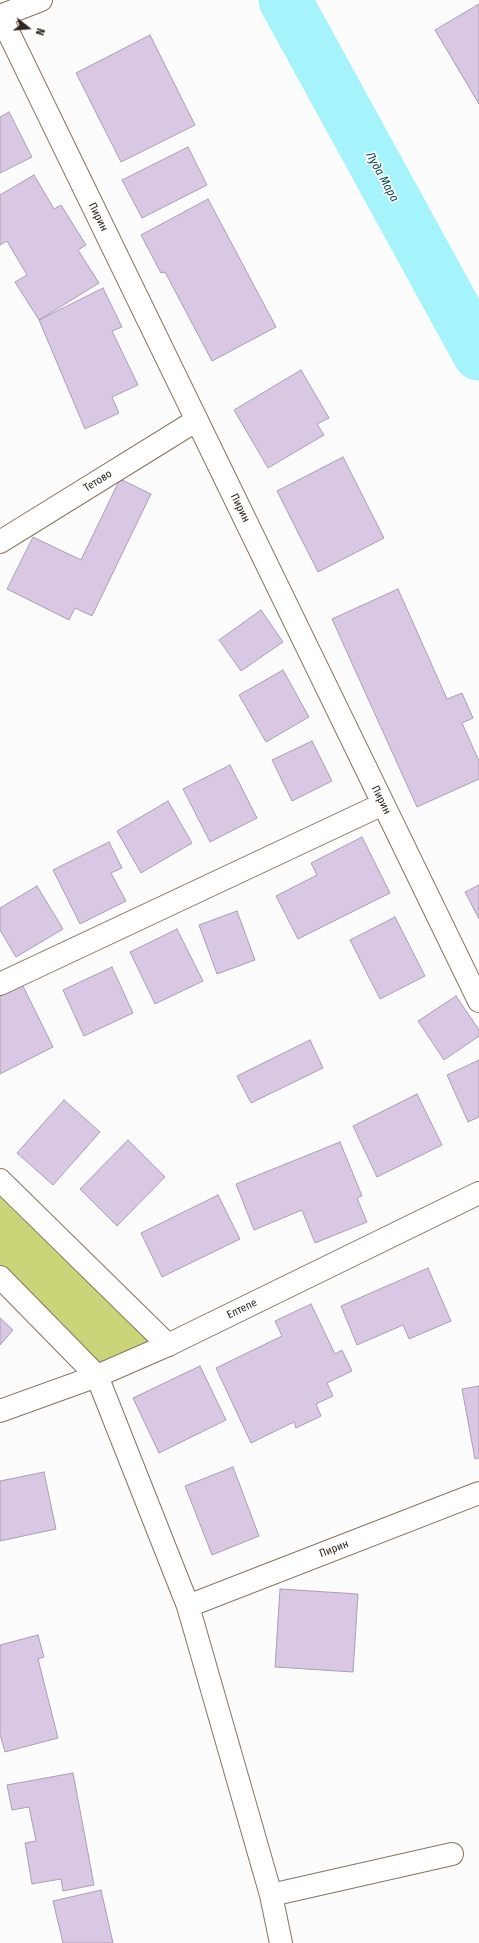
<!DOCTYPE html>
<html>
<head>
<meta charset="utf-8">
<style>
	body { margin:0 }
	#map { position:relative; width:479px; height:1943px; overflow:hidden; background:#fcfcfc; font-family:"Fira Sans Condensed",sans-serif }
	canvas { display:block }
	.north { position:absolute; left:8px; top:8px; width:40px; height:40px; -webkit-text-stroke:3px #fcfcfc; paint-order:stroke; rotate:107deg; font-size:11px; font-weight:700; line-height:16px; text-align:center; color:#2e261d }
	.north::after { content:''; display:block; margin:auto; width:14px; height:18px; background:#2e261d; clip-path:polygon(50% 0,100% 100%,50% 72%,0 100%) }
</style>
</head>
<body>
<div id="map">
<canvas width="479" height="1943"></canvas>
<div class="north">N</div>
</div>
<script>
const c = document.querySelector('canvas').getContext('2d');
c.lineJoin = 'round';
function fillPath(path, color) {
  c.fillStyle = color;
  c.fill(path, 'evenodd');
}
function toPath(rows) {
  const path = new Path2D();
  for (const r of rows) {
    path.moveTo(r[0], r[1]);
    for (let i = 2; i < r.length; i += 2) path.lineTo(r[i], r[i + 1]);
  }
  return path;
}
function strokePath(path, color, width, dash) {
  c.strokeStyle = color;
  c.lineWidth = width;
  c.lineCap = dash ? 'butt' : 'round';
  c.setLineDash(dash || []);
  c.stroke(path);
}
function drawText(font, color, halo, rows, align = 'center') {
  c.font = font + ' "Fira Sans Condensed",sans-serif';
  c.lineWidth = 3.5;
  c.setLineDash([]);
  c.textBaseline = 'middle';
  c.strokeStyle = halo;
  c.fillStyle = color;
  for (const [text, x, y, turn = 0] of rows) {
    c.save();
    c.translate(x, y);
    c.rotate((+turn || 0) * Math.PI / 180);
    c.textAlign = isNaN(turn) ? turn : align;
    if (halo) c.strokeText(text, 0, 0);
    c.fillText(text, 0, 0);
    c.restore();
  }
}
fillPath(toPath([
	[0,1180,168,1345,97,1376,0,1277]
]), '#cad479');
strokePath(toPath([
	[285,0,479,354]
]), '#a5f4fc', 53);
const building = toPath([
	[479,4,479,104,435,30,479,4],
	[150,35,195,125,121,162,76,73,150,35],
	[9,112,32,157,0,173,0,117,9,112],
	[188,147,207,185,142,218,122,180,188,147],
	[34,175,54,209,61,205,86,245,78,250,99,283,39,320,15,282,27,275,7,241,0,245,0,195,34,175],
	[208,199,276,327,212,361,165,272,161,273,141,235,208,199],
	[103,288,122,327,112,331,138,385,112,397,119,413,85,429,39,320,103,288],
	[301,370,329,418,317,424,324,435,268,468,234,410,301,370],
	[343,457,384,538,318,572,277,491,343,457],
	[120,479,151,494,92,616,75,608,69,620,7,589,33,537,81,560,120,479],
	[398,589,447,699,462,693,473,718,462,723,479,761,479,779,417,807,332,619,398,589],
	[261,610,283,642,241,671,219,640,261,610],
	[283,670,309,717,266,742,239,695,283,670],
	[312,741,332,781,292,801,272,760,312,741],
	[230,765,257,818,210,842,183,789,230,765],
	[168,801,192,843,141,873,117,831,168,801],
	[362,837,390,893,298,939,276,896,317,875,311,863,362,837],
	[109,842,122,868,111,873,126,901,80,924,53,870,109,842],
	[479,885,479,919,465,892,479,885],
	[37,886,63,929,16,957,0,930,0,908,37,886],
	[237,911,255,960,217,974,199,925,237,911],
	[395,917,425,976,380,999,350,940,395,917],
	[177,929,203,981,155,1004,130,952,177,929],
	[112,967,133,1013,84,1036,63,990,112,967],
	[19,978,53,1047,0,1074,0,987,19,978],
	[456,996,479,1030,479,1036,444,1060,418,1021,456,996],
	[310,1040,323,1068,251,1103,237,1076,310,1040],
	[479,1060,479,1117,468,1122,447,1075,479,1060],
	[417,1094,442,1145,377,1177,353,1126,417,1094],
	[64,1100,100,1132,53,1185,17,1153,64,1100],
	[128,1140,165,1177,117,1226,80,1189,128,1140],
	[340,1142,362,1196,357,1198,367,1222,315,1243,302,1210,254,1230,236,1184,340,1142],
	[218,1195,240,1239,162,1277,141,1233,218,1195],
	[428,1268,451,1321,409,1339,403,1325,357,1345,341,1306,428,1268],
	[311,1304,335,1354,342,1350,352,1371,327,1383,333,1396,316,1404,321,1416,296,1428,294,1422,251,1443,216,1368,282,1336,275,1321,311,1304],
	[0,1318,13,1330,0,1345,0,1318],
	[200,1366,226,1420,159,1453,133,1398,200,1366],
	[479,1386,479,1458,475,1459,462,1389,479,1386],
	[233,1467,259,1536,212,1555,185,1486,233,1467],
	[44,1472,56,1529,0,1541,0,1481,44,1472],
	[280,1589,358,1594,353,1672,275,1667,280,1589],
	[38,1635,44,1657,38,1659,58,1738,5,1752,0,1734,0,1645,38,1635],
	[73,1773,94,1885,63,1891,61,1879,32,1884,25,1843,36,1841,29,1807,12,1810,7,1785,73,1773],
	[101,1890,113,1943,63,1943,53,1901,101,1890]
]);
fillPath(building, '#d8c8e3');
strokePath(building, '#ac9db6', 1);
const minor = toPath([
	[0,15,479,1001],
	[0,16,41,0],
	[0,542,197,420],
	[0,984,383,804],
	[0,1180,168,1345],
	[0,1277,97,1376,188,1606,271,1895],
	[188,1606,479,1493],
	[281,1943,271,1895,452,1854]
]);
const secondary = toPath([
	[0,1411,97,1376,168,1345,479,1193]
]);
strokePath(minor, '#88735e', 24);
strokePath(secondary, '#88735e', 24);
strokePath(minor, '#fff', 22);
strokePath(secondary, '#fff', 22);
drawText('11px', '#2e261d', '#fcfcfc', [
	["Пирин",98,217,64],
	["Тетово",98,481,-32],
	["Пирин",240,508,64],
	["Пирин",381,800,64],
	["Елтепе",242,1309,-26],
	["Пирин",334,1549,-21]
]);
drawText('italic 12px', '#004a50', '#fcfcfc', [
	["Луда Мара",382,177,61]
]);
</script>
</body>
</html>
